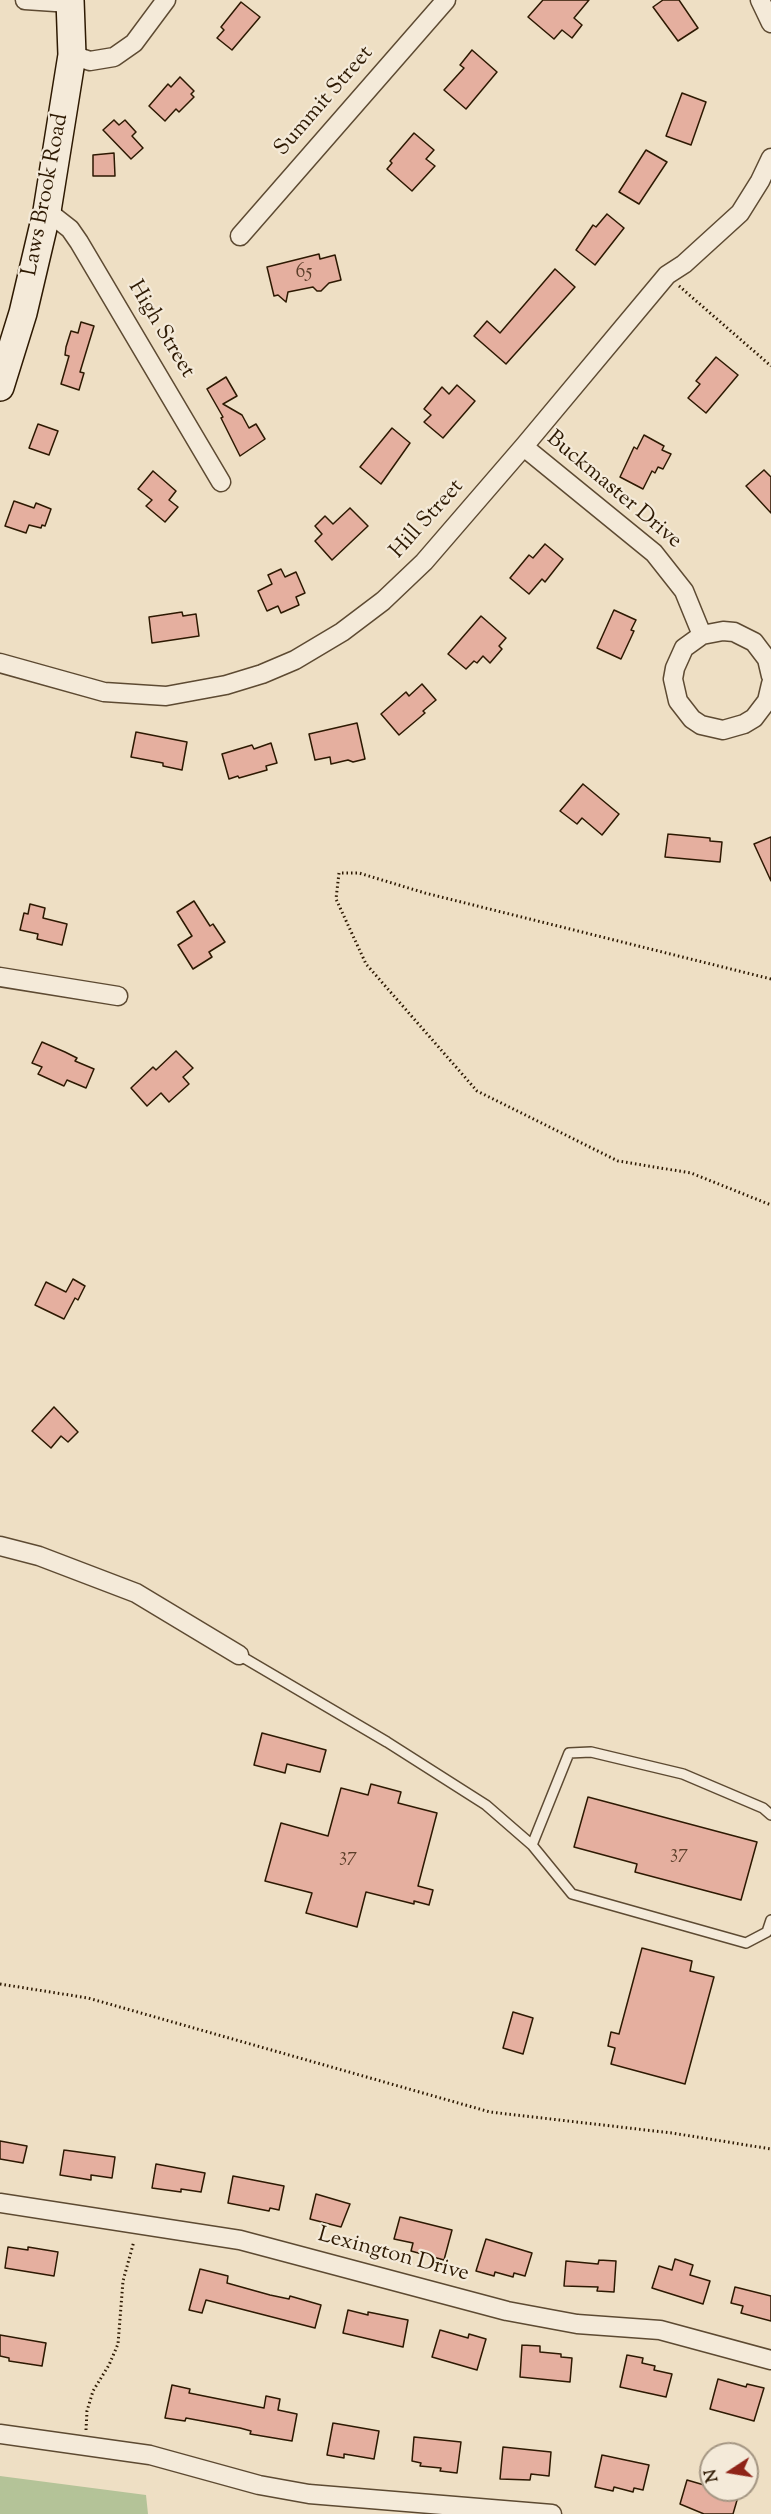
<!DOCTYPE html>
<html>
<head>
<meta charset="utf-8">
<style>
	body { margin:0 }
	#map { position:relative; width:771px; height:2514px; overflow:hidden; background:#eedfc4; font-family:"Sorts Mill Goudy",serif }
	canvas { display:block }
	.north { position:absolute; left:699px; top:2442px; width:60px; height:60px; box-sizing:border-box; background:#f4ead9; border:2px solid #a49683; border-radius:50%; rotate:258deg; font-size:16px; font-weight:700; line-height:24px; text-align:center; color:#2d1902 }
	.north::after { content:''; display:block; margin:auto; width:21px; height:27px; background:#8f2418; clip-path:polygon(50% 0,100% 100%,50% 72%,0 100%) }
</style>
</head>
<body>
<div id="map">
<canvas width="771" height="2514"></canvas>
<div class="north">N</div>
</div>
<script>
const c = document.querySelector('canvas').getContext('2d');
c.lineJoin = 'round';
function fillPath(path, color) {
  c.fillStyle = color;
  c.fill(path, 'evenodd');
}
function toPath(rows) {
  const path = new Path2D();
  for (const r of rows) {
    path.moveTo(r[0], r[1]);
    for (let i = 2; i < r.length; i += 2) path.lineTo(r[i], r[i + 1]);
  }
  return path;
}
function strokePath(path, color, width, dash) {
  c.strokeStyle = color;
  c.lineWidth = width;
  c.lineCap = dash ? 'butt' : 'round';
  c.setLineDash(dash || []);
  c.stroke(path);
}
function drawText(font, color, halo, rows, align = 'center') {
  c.font = font + ' "Sorts Mill Goudy",serif';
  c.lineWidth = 4.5;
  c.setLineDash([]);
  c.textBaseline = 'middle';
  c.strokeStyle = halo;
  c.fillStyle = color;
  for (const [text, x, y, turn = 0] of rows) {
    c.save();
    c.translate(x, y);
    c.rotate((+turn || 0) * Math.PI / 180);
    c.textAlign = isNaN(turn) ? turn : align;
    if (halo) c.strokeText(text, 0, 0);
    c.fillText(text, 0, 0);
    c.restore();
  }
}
fillPath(toPath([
	[0,2476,146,2495,148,2514,0,2514]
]), '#b4c398');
const building = toPath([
	[543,0,589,0,574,18,582,25,572,38,562,30,554,39,528,17,543,0],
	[663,0,679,0,698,28,678,41,653,7,663,0],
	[241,2,260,17,232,50,217,38,224,30,221,27,241,2],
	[472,50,497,72,466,109,444,90,464,68,460,65,472,50],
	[180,77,194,91,191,94,194,97,179,112,176,109,165,121,149,106,168,84,171,87,180,77],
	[682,93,706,102,691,145,666,136,682,93],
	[114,120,119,125,125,120,136,132,132,136,143,148,131,159,103,130,114,120],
	[414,133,434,150,426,159,435,166,412,191,387,169,392,163,390,161,414,133],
	[646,150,667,162,639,204,619,192,646,150],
	[114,153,115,176,93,176,93,155,114,153],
	[607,214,624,228,595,265,576,250,593,225,596,227,607,214],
	[319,254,320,259,335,255,341,280,329,283,321,291,317,291,313,287,288,292,286,302,278,295,274,296,267,267,319,254],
	[555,269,575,287,506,364,474,336,487,321,500,333,555,269],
	[81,322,94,326,80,372,84,373,79,390,61,384,69,356,65,355,66,347,71,331,78,333,81,322],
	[716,357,738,375,706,413,688,398,700,384,696,381,716,357],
	[226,377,237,396,223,404,242,415,249,428,256,424,265,439,240,456,221,418,223,417,207,389,226,377],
	[457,385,475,401,443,438,424,422,431,415,424,409,442,387,449,394,457,385],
	[38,424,58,431,49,455,29,448,38,424],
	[392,428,410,443,381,484,360,467,392,428],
	[644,435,664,446,662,450,671,454,663,469,658,467,655,473,652,471,643,489,620,477,634,447,637,449,644,435],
	[764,470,771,477,771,513,746,486,764,470],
	[153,471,176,491,169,500,178,507,165,522,146,506,152,500,138,489,153,471],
	[14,501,34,508,36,503,51,509,45,526,42,525,41,528,29,525,26,533,5,526,14,501],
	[350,508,368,526,332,560,315,541,322,534,315,526,325,516,333,524,350,508],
	[545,544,563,559,545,582,542,579,529,594,510,578,529,555,533,558,545,544],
	[281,569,285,577,296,572,305,593,296,597,299,605,281,613,278,606,267,611,258,591,272,584,268,575,281,569],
	[614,610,636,620,631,630,634,631,621,659,597,648,614,610],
	[182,612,183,616,196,614,199,636,152,643,149,617,182,612],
	[481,616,506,638,499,646,502,649,490,663,483,656,477,663,474,661,466,669,448,654,481,616],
	[422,684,436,700,423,711,425,713,399,735,381,714,406,692,409,696,422,684],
	[357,723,365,759,353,762,348,760,331,764,330,757,315,760,309,734,357,723],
	[136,732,187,742,182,770,163,766,163,763,131,757,136,732],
	[271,743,277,763,266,766,267,770,239,778,238,776,229,779,222,754,252,745,254,749,271,743],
	[583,784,619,814,602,835,582,818,577,824,560,811,583,784],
	[668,834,710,838,710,841,722,842,720,862,665,857,668,834],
	[771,837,771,881,754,844,771,837],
	[194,901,210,926,213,924,225,942,209,952,212,957,193,969,178,945,192,936,177,912,194,901],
	[30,904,45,908,43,918,67,924,62,945,37,939,38,934,20,930,24,913,28,914,30,904],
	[42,1042,65,1052,77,1058,75,1061,94,1069,86,1088,67,1080,64,1086,38,1074,42,1067,32,1063,42,1042],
	[176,1051,193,1068,183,1077,189,1084,169,1102,161,1093,147,1106,131,1088,153,1067,156,1070,176,1051],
	[73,1279,85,1286,78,1300,75,1298,64,1319,35,1305,46,1282,66,1292,73,1279],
	[54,1407,78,1432,68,1442,61,1436,51,1448,32,1431,54,1407],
	[262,1733,326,1750,320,1772,287,1764,285,1773,254,1765,262,1733],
	[371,1784,401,1792,398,1803,437,1813,418,1886,433,1890,429,1905,414,1901,414,1904,366,1892,357,1927,306,1913,312,1893,265,1881,281,1823,328,1836,341,1788,368,1795,371,1784],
	[588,1797,757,1842,741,1900,635,1872,637,1864,574,1847,588,1797],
	[642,1948,692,1961,690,1971,714,1977,685,2084,611,2064,615,2048,608,2046,611,2032,619,2034,642,1948],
	[513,2012,533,2018,523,2054,503,2048,513,2012],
	[0,2141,27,2146,23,2163,0,2159,0,2141],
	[64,2150,115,2157,112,2178,91,2175,91,2180,60,2175,64,2150],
	[156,2164,205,2173,201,2192,181,2189,181,2192,152,2188,156,2164],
	[233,2176,284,2186,279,2210,270,2208,269,2211,228,2203,233,2176],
	[316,2194,350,2204,341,2227,310,2219,316,2194],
	[400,2217,452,2230,444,2260,411,2251,413,2243,394,2239,400,2217],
	[486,2239,532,2253,525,2276,514,2273,513,2277,495,2272,494,2276,476,2271,486,2239],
	[8,2247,28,2250,28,2247,58,2252,54,2276,5,2268,8,2247],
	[675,2259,693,2265,690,2275,710,2281,703,2304,652,2288,659,2266,672,2270,675,2259],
	[599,2260,616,2261,614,2292,597,2291,598,2287,564,2286,566,2261,598,2264,599,2260],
	[200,2269,228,2276,227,2283,270,2295,289,2299,290,2296,321,2305,315,2328,206,2300,202,2313,189,2310,200,2269],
	[735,2287,771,2296,771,2321,741,2313,743,2306,731,2303,735,2287],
	[348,2310,368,2315,368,2312,408,2320,403,2347,343,2333,348,2310],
	[440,2330,468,2338,469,2334,486,2339,477,2370,432,2357,440,2330],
	[0,2335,46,2343,42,2366,9,2361,9,2358,0,2356,0,2335],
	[522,2345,540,2346,540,2352,561,2354,561,2357,572,2358,570,2382,520,2377,522,2345],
	[627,2355,643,2358,642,2363,655,2366,654,2370,672,2374,666,2397,620,2387,627,2355],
	[718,2379,746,2387,747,2384,764,2388,754,2421,710,2409,718,2379],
	[172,2385,190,2389,189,2393,264,2408,266,2396,280,2399,278,2410,297,2414,292,2441,250,2434,251,2431,240,2428,186,2418,185,2421,165,2418,172,2385],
	[333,2423,379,2431,374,2459,344,2454,344,2458,327,2455,333,2423],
	[414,2437,461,2442,457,2473,440,2471,441,2468,420,2466,421,2463,412,2461,414,2437],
	[503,2447,551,2452,549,2476,531,2474,530,2480,500,2479,503,2447],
	[602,2455,649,2465,643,2490,634,2488,633,2492,614,2487,613,2491,595,2487,602,2455],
	[687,2480,711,2487,711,2490,740,2490,733,2514,704,2514,680,2504,687,2480]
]);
fillPath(building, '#e5af9f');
strokePath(building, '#2d1902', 1.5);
const lane = toPath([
	[239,1655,387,1742,486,1805,532,1845,572,1894,746,1943,767,1932,771,1920],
	[532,1845,569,1753,591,1752,683,1774,763,1808,771,1815]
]);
const street = toPath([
	[25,0,70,3],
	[760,0,771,23],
	[72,55,90,61,114,57,134,43,166,0],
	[47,211,70,229,79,242,221,482],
	[240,236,446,0],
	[524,447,654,553,684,591,702,635],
	[0,663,104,692,166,696,226,685,262,674,295,660,342,632,383,601,424,562,525,445,667,275,684,264,740,213,760,181,771,158],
	[771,676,767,659,754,642,734,632,723,631,702,635,684,648,675,668,673,679,678,701,692,719,701,725,723,730,744,724,754,718,767,701,771,684],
	[0,977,118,996],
	[0,1546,39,1556,136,1593,239,1655],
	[0,2203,240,2240,507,2311,577,2324,660,2330,771,2360],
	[0,2434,150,2455,259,2485,309,2494,552,2514]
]);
const secondary = toPath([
	[0,387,23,313,47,211,72,55,70,0]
]);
strokePath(lane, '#5d4a32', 12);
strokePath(street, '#5d4a32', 21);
strokePath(secondary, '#2d1902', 30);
strokePath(toPath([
	[679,286,771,366],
	[771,979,425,893,359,873,339,873,336,899,366,964,477,1091,618,1161,691,1173,771,1205],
	[0,1984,88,1998,490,2112,672,2133,771,2149],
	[86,2430,87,2411,93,2391,109,2365,118,2344,123,2281,134,2241]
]), '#2d1902', 3, [1.5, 3]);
strokePath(lane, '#f4ead9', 9);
strokePath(street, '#f4ead9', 18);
strokePath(secondary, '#f4ead9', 27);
drawText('20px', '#5b3e29', null, [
	["65",304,274],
	["37",679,1855],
	["37",348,1858]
]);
drawText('22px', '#2d1902', '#f4ead9', [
	["Summit Street",325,102,-49],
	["Laws Brook Road",47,195,-79],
	["High Street",160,330,59],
	["Buckmaster Drive",613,491,40],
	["Hill Street",428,520,-48],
	["Lexington Drive",393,2256,15]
]);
</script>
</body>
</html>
